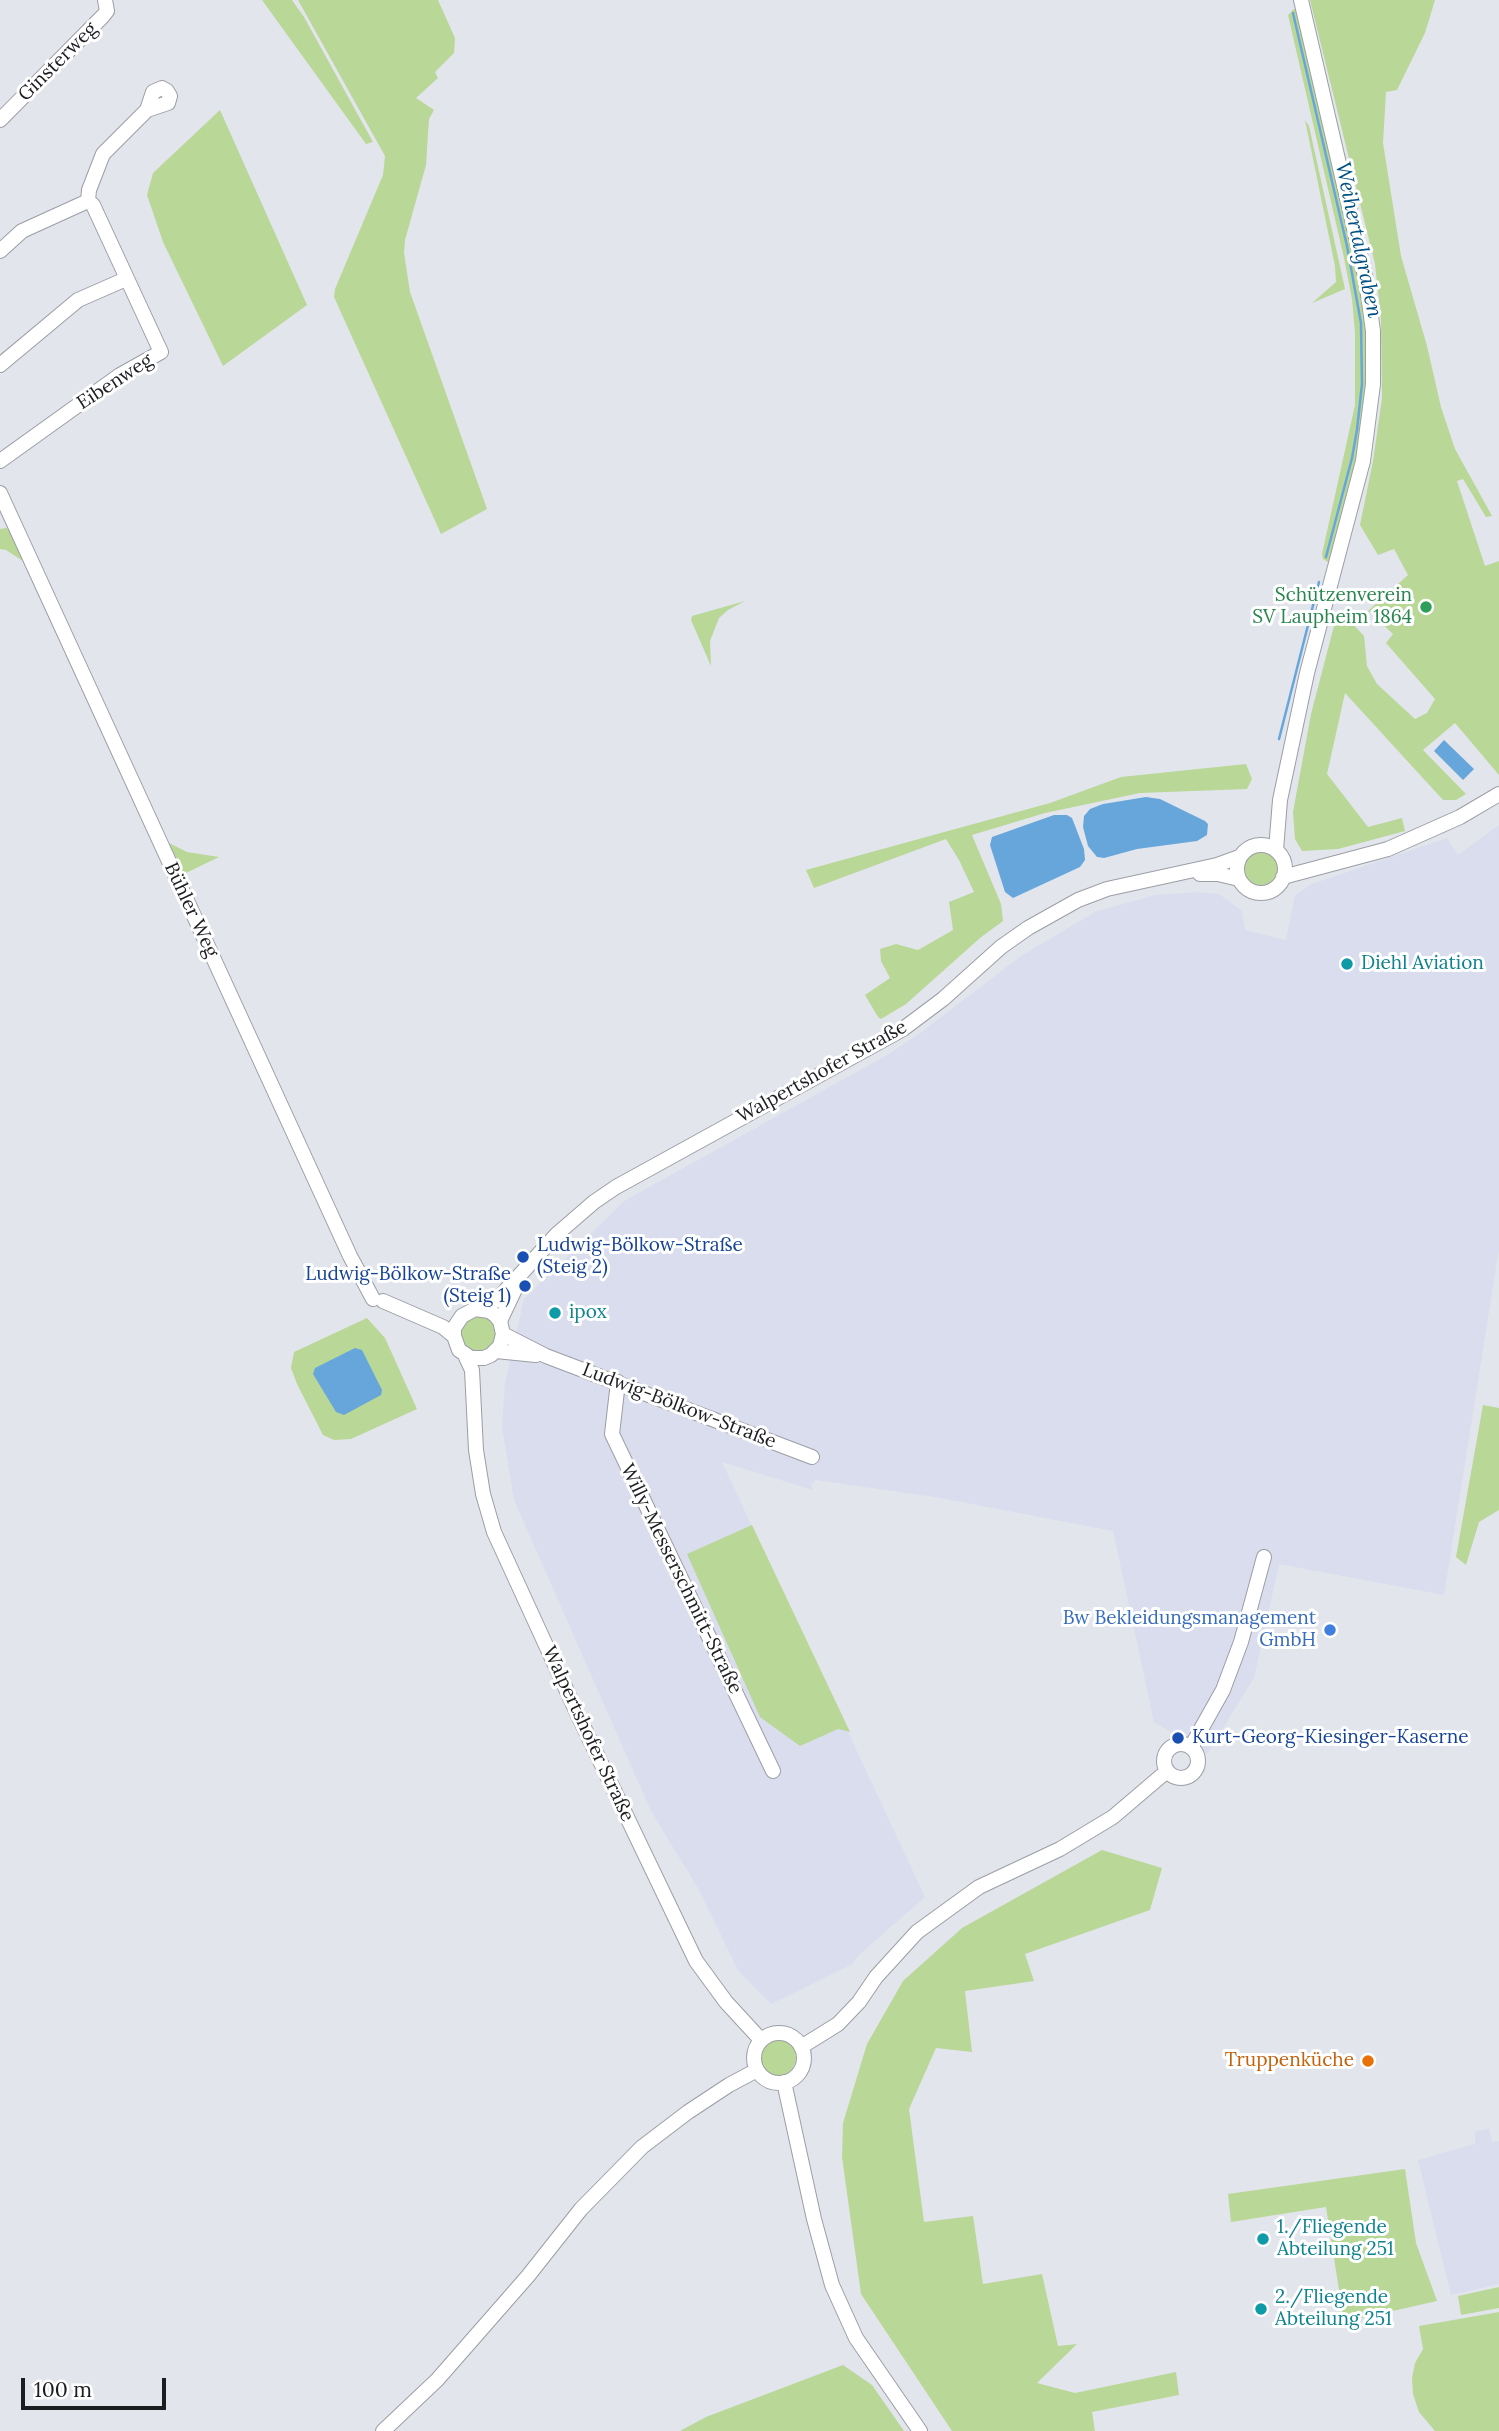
<!DOCTYPE html>
<html>
<head>
<meta charset="utf-8">
<style>
	body { margin:0 }
	#map { position:relative; width:1499px; height:2431px; overflow:hidden; background:#e3e5ed; font-family:Lora,serif }
	canvas { display:block }
	.scale { position:absolute; left:21px; top:2378px; width:145px; height:32px; box-sizing:border-box; border:4px solid #1c1d20; border-top:0; padding-left:9px; font-size:21px; line-height:24px; white-space:nowrap; color:#1c1d20; -webkit-text-stroke:5px #fff; paint-order:stroke }
</style>
</head>
<body>
<div id="map">
<canvas width="1499" height="2431"></canvas>
<div class="scale">100 m</div>
</div>
<script>
const c = document.querySelector('canvas').getContext('2d');
c.lineJoin = 'round';
function fillPath(path, color) {
  c.fillStyle = color;
  c.fill(path, 'evenodd');
}
function toPath(rows) {
  const path = new Path2D();
  for (const r of rows) {
    if (r.length === 3) {
      path.moveTo(r[0] + r[2], r[1]);
      path.arc(r[0], r[1], r[2], 0, 2 * Math.PI);
      continue;
    }
    path.moveTo(r[0], r[1]);
    for (let i = 2; i < r.length; i += 2) path.lineTo(r[i], r[i + 1]);
  }
  return path;
}
function strokePath(path, color, width, dash) {
  c.strokeStyle = color;
  c.lineWidth = width;
  c.lineCap = dash ? 'butt' : 'round';
  c.setLineDash(dash || []);
  c.stroke(path);
}
function drawText(font, color, halo, rows, align = 'center') {
  c.font = font + ' Lora,serif';
  c.lineWidth = 6;
  c.setLineDash([]);
  c.textBaseline = 'middle';
  c.strokeStyle = halo;
  c.fillStyle = color;
  for (const [text, x, y, turn = 0] of rows) {
    c.save();
    c.translate(x, y);
    c.rotate((+turn || 0) * Math.PI / 180);
    c.textAlign = isNaN(turn) ? turn : align;
    if (halo) c.strokeText(text, 0, 0);
    c.fillText(text, 0, 0);
    c.restore();
  }
}
fillPath(toPath([
	[1499,825,1499,1249,1444,1595,1279,1564,1254,1678,1207,1754,1154,1722,1113,1531,935,1497,816,1480,811,1484,813,1490,722,1462,925,1897,860,1954,851,1965,771,2004,738,1970,699,1890,651,1811,514,1500,502,1427,505,1383,524,1299,624,1201,889,1054,923,1031,1021,956,1095,912,1155,895,1197,892,1219,894,1242,911,1245,930,1286,940,1295,895,1312,884,1447,838,1458,855],
	[1489,2128,1492,2142,1499,2141,1499,2284,1451,2295,1418,2160,1475,2144,1475,2132]
]), '#d9dded');
fillPath(toPath([
	[262,0,292,0,304,17,373,142,366,144],
	[298,0,438,0,455,38,454,53,435,72,438,78,416,98,434,110,429,119,426,165,405,240,404,253,410,292,487,509,441,534,334,297,335,289,383,175,385,156],
	[1310,0,1435,0,1425,33,1397,90,1386,92,1383,143,1401,256,1427,346,1441,407,1455,449,1492,516,1486,517,1463,479,1457,481,1485,566,1499,561,1499,775,1455,723,1423,750,1466,794,1456,800,1443,800,1345,693,1327,774,1368,827,1402,818,1405,831,1338,849,1302,851,1295,839,1293,812,1311,714,1335,622,1349,620,1364,636,1367,666,1377,684,1415,719,1427,713,1435,699,1386,643,1393,634,1368,611,1408,575,1394,549,1378,555,1360,525,1373,461,1382,398,1381,320,1375,264],
	[1294,9,1297,9,1363,287,1369,372,1362,445,1333,558,1328,562,1323,559,1322,554,1355,405,1355,333,1352,299,1344,258,1288,15],
	[220,110,307,305,223,366,163,242,147,195,153,173],
	[1305,120,1309,126,1345,289,1312,303,1336,282,1335,266],
	[6,528,10,530,15,539,23,561,6,550,0,549,0,529],
	[745,601,728,610,719,618,710,641,711,666,691,620,692,616],
	[1246,764,1252,779,1247,789,1140,793,1045,813,972,835,1001,904,1003,921,980,938,906,1004,881,1019,878,1017,865,995,890,978,881,961,880,949,896,944,918,950,953,930,949,902,974,892,959,860,946,839,814,888,806,870,1050,803,1121,777],
	[165,841,187,852,219,857,182,875],
	[1259,867,19],
	[479,1334,18],
	[367,1318,385,1338,417,1409,351,1439,334,1440,323,1435,297,1384,291,1368,294,1352],
	[1483,1405,1499,1408,1499,1510,1479,1522,1466,1565,1456,1557],
	[752,1525,850,1732,838,1729,800,1746,760,1717,687,1554],
	[1102,1850,1162,1868,1150,1910,1025,1954,1034,1981,965,1991,972,2052,936,2048,909,2109,924,2222,973,2216,983,2284,1042,2274,1058,2346,1077,2344,1037,2383,1075,2393,1176,2372,1179,2395,1092,2412,1095,2431,952,2431,861,2294,842,2157,843,2123,867,2044,903,1981,962,1928],
	[777,2057,19],
	[1405,2169,1416,2243,1437,2301,1344,2322,1326,2207,1231,2222,1228,2194],
	[1499,2287,1499,2308,1461,2315,1458,2296],
	[1499,2312,1499,2431,1435,2431,1419,2412,1413,2394,1412,2378,1415,2363,1423,2349,1419,2326],
	[843,2365,872,2385,904,2431,680,2431,706,2417]
]), '#b9d796');
fillPath(toPath([
	[1444,740,1474,769,1463,780,1434,751],
	[1146,797,1160,799,1205,821,1208,824,1207,835,1197,841,1137,849,1104,858,1097,857,1088,846,1083,827,1084,816,1090,809,1103,804],
	[1054,815,1067,815,1072,818,1084,849,1085,860,1080,867,1013,898,1005,892,990,845,992,837],
	[355,1348,362,1350,382,1390,381,1395,344,1415,336,1412,313,1374,315,1368]
]), '#66a6db');
strokePath(toPath([
	[1293,13,1347,246,1361,323,1362,384,1357,430,1352,458,1326,557],
	[1279,739,1319,582]
]), '#66a6db', 2.5);
const minor = toPath([
	[0,120,103,16,107,11,105,0],
	[0,251,22,231,88,201,89,190,103,154,147,110,153,92,162,88,167,91,170,96,168,103,147,110],
	[0,365,78,300,126,279],
	[0,461,120,375,161,352,93,205,88,201],
	[0,493,350,1256,373,1299],
	[1261,869,24],
	[1276,850,1280,800,1307,673,1363,461,1373,384,1373,331,1366,280,1301,0],
	[1200,874,1218,874,1239,879],
	[1283,877,1388,849,1460,817,1499,794],
	[383,1301,443,1327,454,1336,459,1350,471,1358,484,1358,491,1355,500,1346,503,1334,500,1321,495,1315,489,1311,475,1309,462,1316,454,1328,454,1336],
	[482,1309,498,1299,557,1234,594,1202,616,1187,903,1029,943,999,1001,947,1028,928,1078,900,1107,889,1217,865,1239,857],
	[500,1321,517,1285],
	[503,1334,546,1356,812,1457],
	[496,1351,536,1355],
	[465,1355,472,1370,476,1450,483,1494,494,1532,577,1713,696,1961,726,2002,761,2040],
	[618,1382,612,1434,773,1771],
	[1181,1761,17],
	[1191,1747,1223,1690,1241,1642,1264,1557],
	[779,2058,25],
	[801,2047,838,2024,859,2002,876,1977,917,1932,979,1887,1060,1849,1113,1817,1167,1771],
	[784,2082,814,2219,832,2285,856,2338,920,2431],
	[383,2431,437,2380,528,2276,581,2209,642,2147,688,2112,729,2085,757,2070]
]);
strokePath(minor, '#9c9ea6', 16);
strokePath(minor, '#fff', 14);
for (const [x, y, r, color] of [
	[1426,607,7,"#2e9e5b"],
	[1347,964,7,"#0f9aa8"],
	[523,1257,7,"#1a4fb4"],
	[525,1286,7,"#1a4fb4"],
	[555,1313,7,"#0f9aa8"],
	[1330,1630,7,"#3f7fe0"],
	[1178,1738,7,"#1a4fb4"],
	[1368,2061,7,"#e8710a"],
	[1263,2239,7,"#0f9aa8"],
	[1261,2309,7,"#0f9aa8"]
]) {
  const dot = new Path2D();
  dot.arc(x, y, r, 0, 2 * Math.PI);
  c.fillStyle = color;
  c.fill(dot);
  strokePath(dot, '#fff', 2.5);
}
drawText('19px', '#1c1d20', '#fff', [
	["Ginsterweg",58,62,-45],
	["Eibenweg",115,382,-33],
	["Bühler Weg",191,910,65],
	["Walpertshofer Straße",822,1072,-29],
	["Ludwig-Bölkow-Straße",679,1406,21],
	["Willy-Messerschmitt-Straße",681,1579,64],
	["Walpertshofer Straße",588,1734,65]
]);
drawText('19px', '#27864d', '#fff', [
	["Schützenverein",1412,596],
	["SV Laupheim 1864",1412,618]
], 'right');
drawText('19px', '#0d838f', '#fff', [
	["Diehl Aviation",1361,964],
	["ipox",569,1313],
	["1./Fliegende",1277,2228],
	["Abteilung 251",1277,2250],
	["2./Fliegende",1275,2298],
	["Abteilung 251",1275,2320]
], 'left');
drawText('19px', '#164399', '#fff', [
	["Ludwig-Bölkow-Straße",537,1246],
	["(Steig 2)",537,1268],
	["Ludwig-Bölkow-Straße",511,1275,"right"],
	["(Steig 1)",511,1297,"right"],
	["Kurt-Georg-Kiesinger-Kaserne",1192,1738]
], 'left');
drawText('19px', '#366cbe', '#fff', [
	["Bw Bekleidungsmanagement",1316,1619],
	["GmbH",1316,1641]
], 'right');
drawText('19px', '#c56008', '#fff', [
	["Truppenküche",1354,2061]
], 'right');
drawText('italic 21px', '#005183', '#fff', [
	["Weihertalgraben",1358,240,78]
]);
</script>
</body>
</html>
